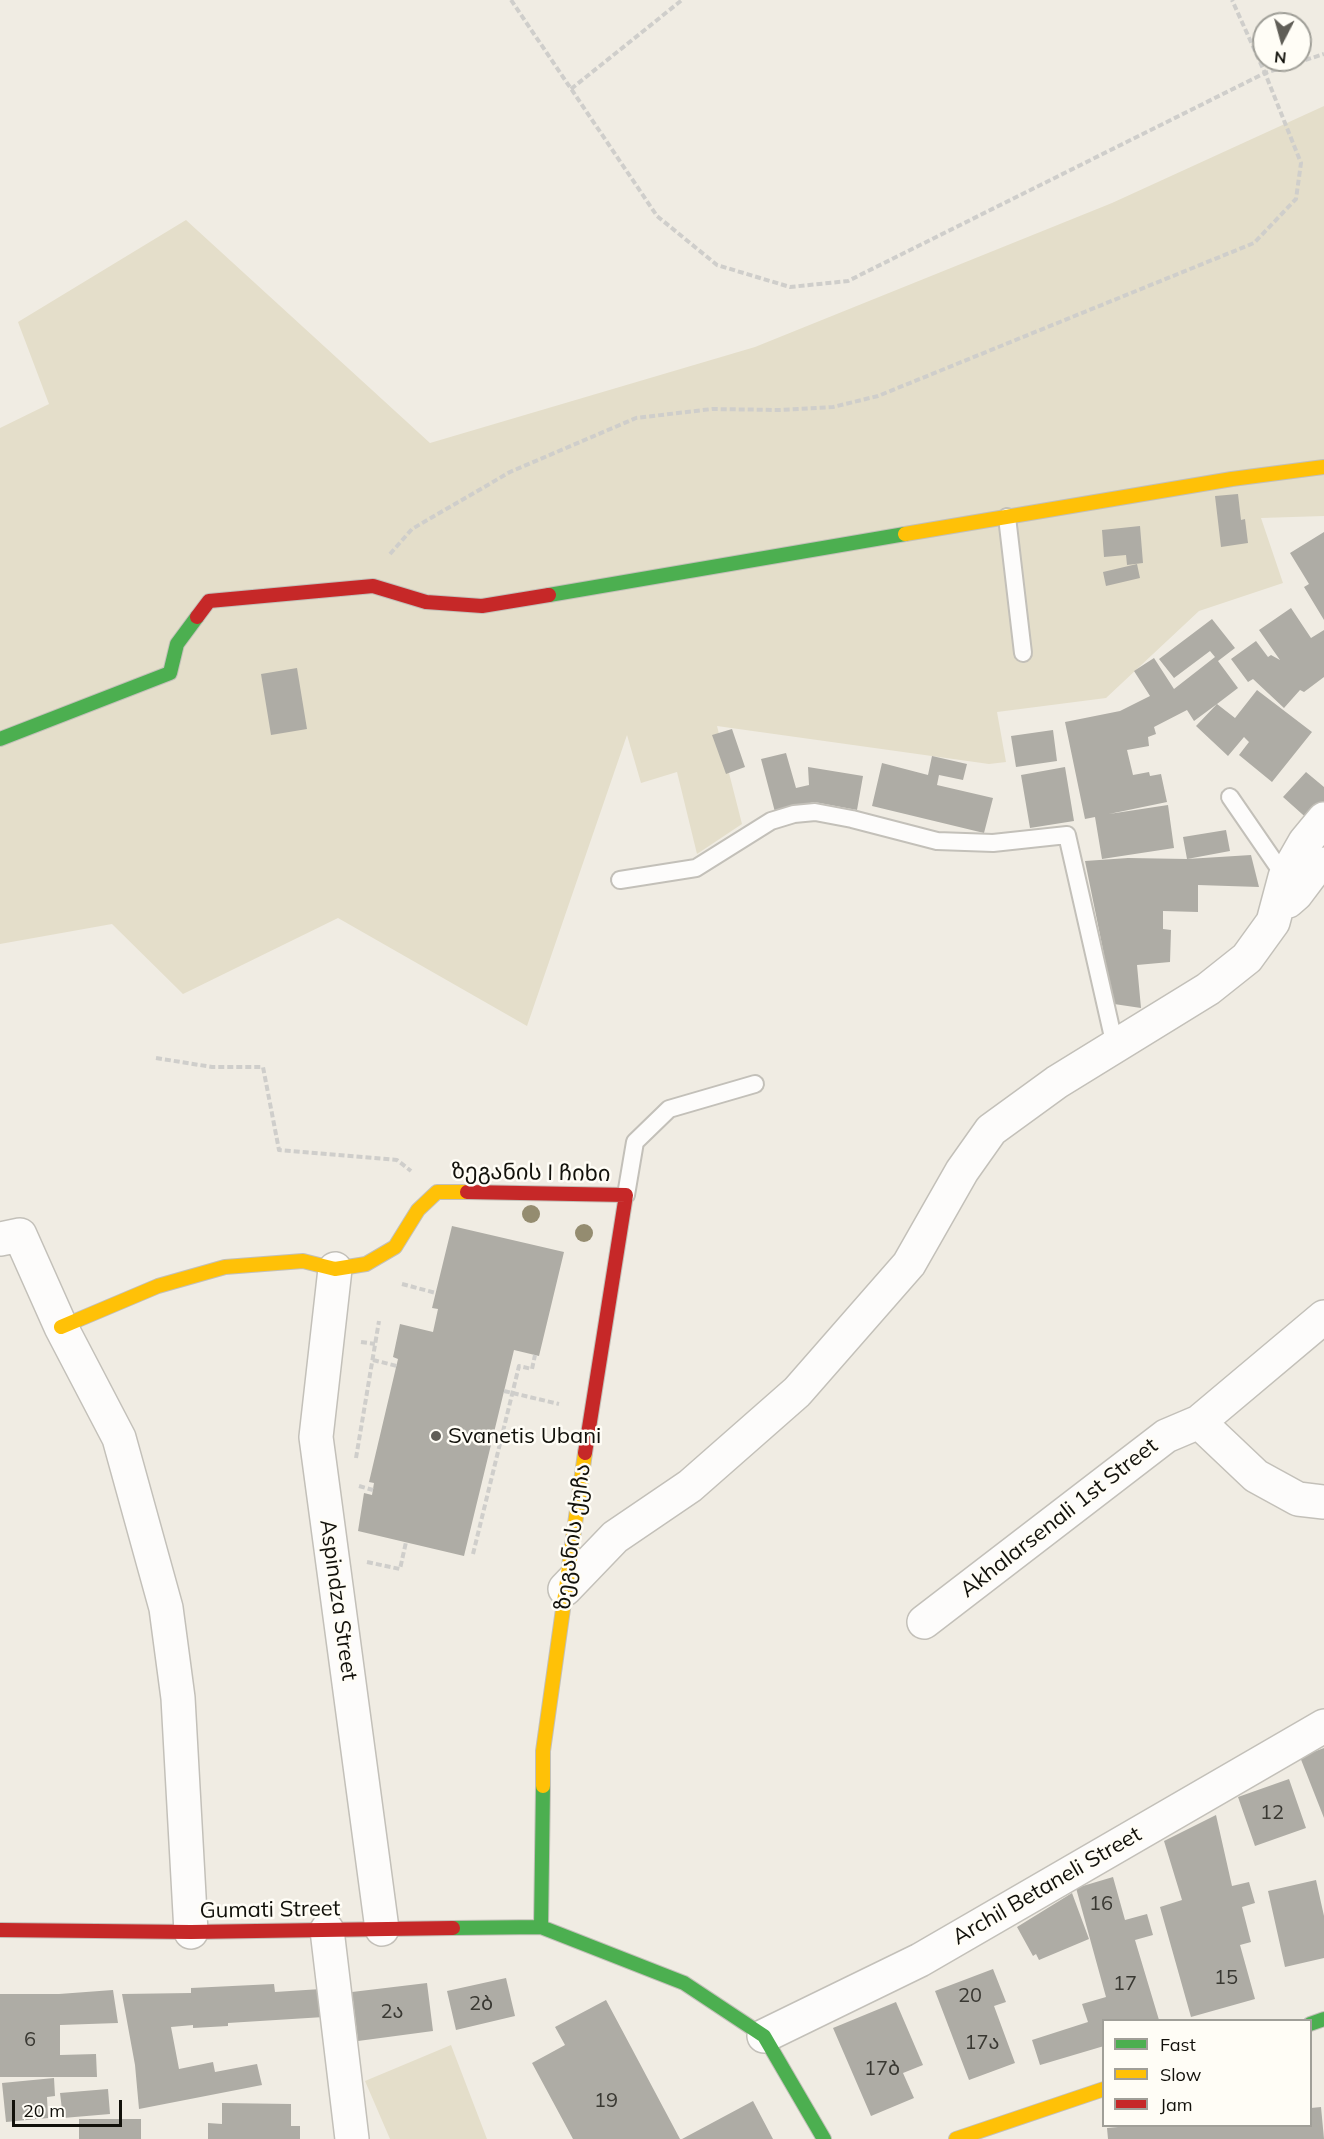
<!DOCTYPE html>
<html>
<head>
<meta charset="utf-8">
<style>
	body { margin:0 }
	#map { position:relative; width:1324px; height:2139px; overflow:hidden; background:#f0ece3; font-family:Mulish,sans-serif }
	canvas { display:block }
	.legend { position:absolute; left:1102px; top:2019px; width:210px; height:108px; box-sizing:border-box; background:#fffdf6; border:2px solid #a09f98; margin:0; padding:8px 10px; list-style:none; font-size:18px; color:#12110b }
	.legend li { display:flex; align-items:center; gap:12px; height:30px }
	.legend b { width:30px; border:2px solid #a09f98 }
	.north { position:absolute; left:1252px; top:12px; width:60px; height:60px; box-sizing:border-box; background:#fffdf6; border:2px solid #a09f98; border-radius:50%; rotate:186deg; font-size:16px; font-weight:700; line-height:24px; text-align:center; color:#12110b }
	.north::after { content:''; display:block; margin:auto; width:21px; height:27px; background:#605e57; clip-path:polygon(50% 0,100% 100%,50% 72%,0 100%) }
	.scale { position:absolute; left:12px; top:2100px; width:110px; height:27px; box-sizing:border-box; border:3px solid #12110b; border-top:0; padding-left:8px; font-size:18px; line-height:21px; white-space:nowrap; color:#12110b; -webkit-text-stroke:4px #fffdf6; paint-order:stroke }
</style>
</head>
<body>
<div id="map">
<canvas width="1324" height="2139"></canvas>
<ul class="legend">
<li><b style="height:8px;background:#4caf50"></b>Fast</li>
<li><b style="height:8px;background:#ffc107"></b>Slow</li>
<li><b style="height:8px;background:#c62828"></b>Jam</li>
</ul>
<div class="north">N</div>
<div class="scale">20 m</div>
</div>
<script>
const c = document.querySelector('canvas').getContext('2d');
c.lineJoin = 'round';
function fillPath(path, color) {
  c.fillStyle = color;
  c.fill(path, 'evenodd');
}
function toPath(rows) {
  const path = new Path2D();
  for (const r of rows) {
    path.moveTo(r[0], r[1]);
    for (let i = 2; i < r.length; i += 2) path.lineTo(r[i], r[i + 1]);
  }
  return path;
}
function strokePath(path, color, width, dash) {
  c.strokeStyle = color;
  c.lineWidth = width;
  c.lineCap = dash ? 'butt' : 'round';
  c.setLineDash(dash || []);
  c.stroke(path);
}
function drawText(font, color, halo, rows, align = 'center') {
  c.font = font + ' Mulish,"Noto Sans Georgian",sans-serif';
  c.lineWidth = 5;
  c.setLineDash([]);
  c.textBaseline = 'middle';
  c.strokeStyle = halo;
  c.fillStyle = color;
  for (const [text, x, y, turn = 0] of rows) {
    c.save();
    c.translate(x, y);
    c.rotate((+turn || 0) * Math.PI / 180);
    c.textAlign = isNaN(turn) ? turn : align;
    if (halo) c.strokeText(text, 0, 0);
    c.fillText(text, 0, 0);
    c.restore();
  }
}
fillPath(toPath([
	[1324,106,1324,516,1261,518,1283,583,1199,611,1106,698,997,712,1006,762,989,764,717,726,742,824,697,854,677,772,641,783,627,735,527,1026,338,918,183,994,112,924,0,944,0,428,49,404,18,322,186,220,430,443,755,347,1112,203],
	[451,2045,487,2139,390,2139,365,2081]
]), '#e4deca');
fillPath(toPath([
	[1238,494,1241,520,1245,519,1248,543,1221,547,1215,496],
	[1140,526,1143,563,1127,565,1126,555,1104,557,1102,530],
	[1324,532,1324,620,1304,587,1309,584,1290,553],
	[1137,564,1140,578,1106,586,1103,572],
	[1291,608,1311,638,1324,630,1324,677,1304,692,1300,690,1284,708,1253,679,1248,682,1231,659,1256,641,1268,657,1271,655,1280,660,1259,630],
	[1212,619,1235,648,1218,661,1238,688,1217,704,1235,718,1257,690,1312,732,1272,782,1239,755,1249,742,1244,737,1228,756,1196,726,1217,704,1194,721,1187,710,1154,727,1156,734,1148,737,1149,746,1127,750,1133,775,1149,772,1150,776,1161,774,1167,802,1109,814,1168,805,1174,848,1102,859,1095,817,1085,819,1065,722,1120,711,1150,696,1134,671,1154,658,1174,689,1215,657,1210,651,1174,678,1159,659],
	[297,668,307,729,271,735,261,674],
	[732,729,745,767,726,774,712,735],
	[1053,730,1057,761,1016,767,1011,736],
	[786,753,796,788,809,785,808,767,863,776,857,810,814,802,775,812,761,759],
	[932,756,967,764,963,780,939,775,937,785,993,798,984,833,872,806,882,763,928,775],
	[1065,767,1074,821,1030,828,1021,775],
	[1306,772,1324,787,1324,807,1311,822,1283,797],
	[1226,830,1230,851,1187,859,1183,837],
	[1251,855,1259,887,1198,885,1198,912,1163,911,1163,929,1171,930,1170,962,1137,965,1141,1008,1114,1004,1085,861,1128,858,1187,859],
	[452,1226,564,1252,539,1356,514,1350,464,1556,358,1531,364,1493,372,1495,374,1483,369,1482,398,1359,393,1357,400,1324,433,1332,438,1309,432,1308],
	[1324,1748,1324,1818,1300,1757],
	[1289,1779,1306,1828,1255,1846,1238,1797],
	[1216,1815,1232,1886,1249,1882,1255,1903,1242,1907,1251,1942,1240,1945,1255,1999,1191,2017,1160,1907,1182,1900,1164,1841],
	[1113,1877,1125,1920,1147,1914,1153,1935,1135,1940,1159,2020,1104,2020,1104,2046,1040,2065,1032,2040,1088,2022,1082,2004,1106,1997,1076,1888],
	[1316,1880,1324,1916,1324,1958,1285,1967,1268,1891],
	[1072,1893,1089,1939,1039,1960,1036,1954,1033,1956,1017,1927],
	[993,1969,1006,2002,994,2006,1015,2063,969,2080,935,1991],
	[506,1978,515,2016,456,2030,447,1991],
	[427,1983,433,2031,358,2041,352,1992],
	[274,1984,275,1992,321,1989,324,2017,228,2023,228,2026,193,2028,193,2025,171,2027,179,2069,213,2062,215,2072,257,2064,262,2085,139,2109,135,2065,122,1994,191,1993,191,1988],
	[113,1990,118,2023,60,2025,60,2055,96,2054,97,2077,0,2077,0,1994,59,1994],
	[606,2000,680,2139,573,2139,532,2063,565,2045,555,2027],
	[896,2002,923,2065,903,2073,914,2098,871,2116,833,2028],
	[54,2078,55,2096,47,2097,48,2118,6,2122,2,2083],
	[108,2089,110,2114,63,2118,60,2093],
	[753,2101,773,2139,682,2139],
	[222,2103,291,2104,291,2126,300,2126,300,2139,208,2139,208,2123,222,2124],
	[1321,2107,1324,2139,1108,2139,1107,2128,1129,2126,1311,2126,1311,2108],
	[79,2119,141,2119,141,2139,79,2139]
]), '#aeaca5');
const lane = toPath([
	[1007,517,1023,653],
	[1230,797,1285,877],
	[620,880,696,868,771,821,794,814,815,812,852,819,937,841,993,843,1067,835,1115,1046],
	[626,1195,635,1142,669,1109,755,1084]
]);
const street = toPath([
	[1288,901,1296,894,1314,870,1324,864],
	[0,1239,20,1235,61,1327,119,1438,166,1608,178,1698,191,1932],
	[335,1269,316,1437,382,1929],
	[1199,1422,1256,1476,1298,1499,1324,1502],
	[565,1589,615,1537,690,1486,797,1392,909,1264,962,1171,991,1130,1057,1082,1208,989,1247,958,1273,922,1285,877,1305,842,1324,819],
	[924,1622,1166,1436,1199,1422,1324,1317],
	[327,1930,352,2139],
	[764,2036,920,1960,1324,1726]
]);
const fast = toPath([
	[549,595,905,534],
	[0,739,170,673,177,644,197,617],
	[541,1927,543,1786],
	[453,1928,541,1927,684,1983,764,2036,824,2139],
	[1310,2024,1324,2019]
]);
const slow = toPath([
	[905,534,1232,479,1324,467],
	[61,1327,158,1286,225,1267,303,1261,335,1269,366,1264,395,1247,418,1210,437,1192,467,1192],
	[543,1786,543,1751,585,1453],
	[956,2139,1104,2089]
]);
const jam = toPath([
	[197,617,209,601,373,586,426,602,482,606,549,595],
	[467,1192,626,1195,585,1453],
	[0,1930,191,1932,453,1928]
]);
strokePath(lane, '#c3c0b9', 20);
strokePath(street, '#c3c0b9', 36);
strokePath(fast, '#c3c0b9', 16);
strokePath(slow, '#c3c0b9', 16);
strokePath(jam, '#c3c0b9', 16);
strokePath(toPath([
	[511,0,657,216,717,265,790,287,848,281,1265,73,1324,54],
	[571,89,682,0],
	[390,554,412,529,510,472,636,418,712,409,780,410,833,407,878,396,1254,243,1296,199,1301,163,1265,73,1232,0],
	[156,1058,212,1067,263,1067,279,1150,397,1160,411,1171],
	[402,1284,436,1293],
	[361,1342,375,1344],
	[373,1360,397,1366],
	[504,1391,559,1404],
	[356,1458,379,1321],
	[359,1486,373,1490],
	[473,1554,519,1366,532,1369,535,1355],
	[367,1562,400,1569,406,1542]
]), '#cfcecb', 4, [6, 3]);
strokePath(lane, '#fdfcfb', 16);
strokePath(street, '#fdfcfb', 33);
strokePath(fast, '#4caf50', 14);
strokePath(slow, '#ffc107', 14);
strokePath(jam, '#c62828', 14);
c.fillStyle = '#948c70';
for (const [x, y] of [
	[531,1214],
	[584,1233]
]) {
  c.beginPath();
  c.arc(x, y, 9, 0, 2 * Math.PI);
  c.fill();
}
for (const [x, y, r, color] of [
	[436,1436,6,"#605e57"]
]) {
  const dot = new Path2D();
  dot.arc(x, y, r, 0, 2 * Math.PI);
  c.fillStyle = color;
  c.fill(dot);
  strokePath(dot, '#fffdf6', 2);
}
drawText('20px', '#393832', null, [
	["12",1272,1813],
	["16",1101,1904],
	["15",1226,1978],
	["17",1125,1984],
	["20",970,1996],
	["2ბ",481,2004],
	["2ა",392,2012],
	["6",30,2040],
	["17ა",982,2043],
	["17ბ",882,2069],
	["19",606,2101]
]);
drawText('22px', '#12110b', '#fffdf6', [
	["ზეგანის I ჩიხი",531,1173,1],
	["Akhalarsenali 1st Street",1059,1518,-38],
	["ზეგანის ქუჩა",573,1537,-82],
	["Aspindza Street",338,1600,82],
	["Archil Betaneli Street",1047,1886,-30],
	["Gumati Street",270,1910,-1]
]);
drawText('22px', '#12110b', '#fffdf6', [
	["Svanetis Ubani",448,1436]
], 'left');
</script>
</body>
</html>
